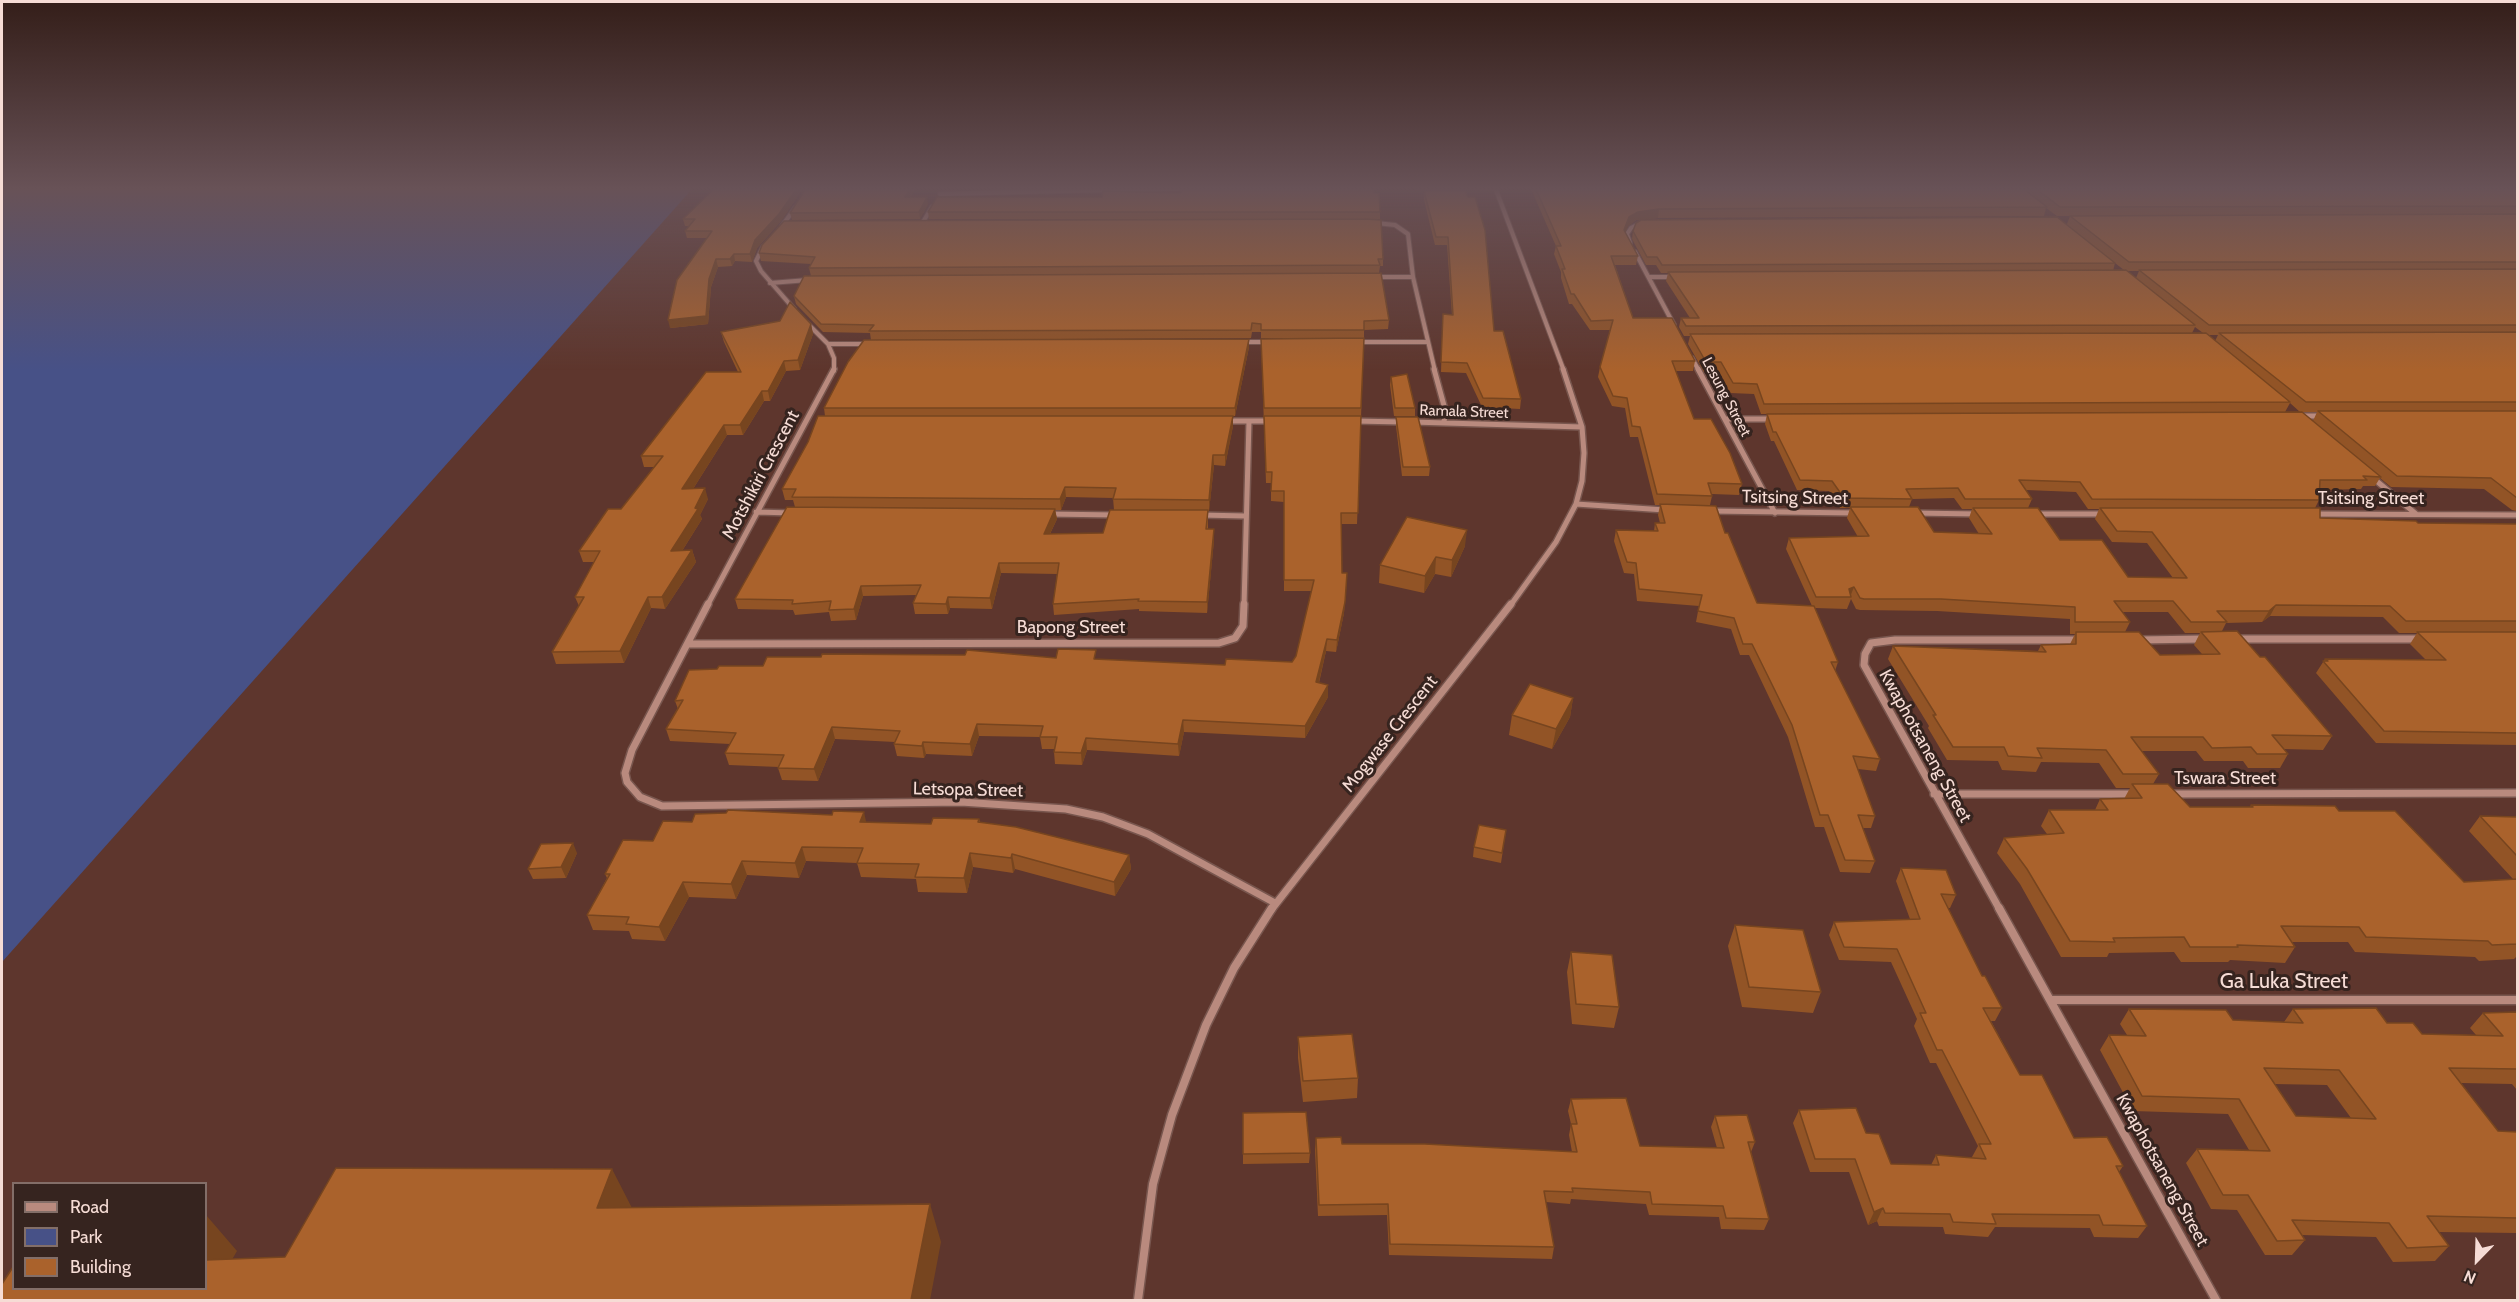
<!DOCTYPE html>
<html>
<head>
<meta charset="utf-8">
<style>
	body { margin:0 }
	#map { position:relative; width:2519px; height:1302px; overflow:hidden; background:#5e362d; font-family:Cabin,sans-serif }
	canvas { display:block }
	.frame { position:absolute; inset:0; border:3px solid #f6dcd5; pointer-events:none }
	.legend { position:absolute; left:12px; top:1182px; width:195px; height:108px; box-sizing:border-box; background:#36241f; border:2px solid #836e68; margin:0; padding:8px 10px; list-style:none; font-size:18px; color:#f6dcd5 }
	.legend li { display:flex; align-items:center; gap:12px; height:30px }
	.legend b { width:30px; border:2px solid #836e68 }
	.north { position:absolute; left:2447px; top:1230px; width:60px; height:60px; -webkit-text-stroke:4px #36241f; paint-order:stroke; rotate:203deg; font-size:16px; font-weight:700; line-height:24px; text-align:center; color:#f6dcd5 }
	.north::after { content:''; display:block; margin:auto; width:21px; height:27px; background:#f6dcd5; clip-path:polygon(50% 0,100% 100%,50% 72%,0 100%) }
</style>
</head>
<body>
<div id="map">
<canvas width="2519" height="1302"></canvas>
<div class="frame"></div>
<ul class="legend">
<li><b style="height:8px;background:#b98a7e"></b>Road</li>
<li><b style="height:16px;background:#475187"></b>Park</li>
<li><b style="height:16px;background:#aa622c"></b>Building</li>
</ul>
<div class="north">N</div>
</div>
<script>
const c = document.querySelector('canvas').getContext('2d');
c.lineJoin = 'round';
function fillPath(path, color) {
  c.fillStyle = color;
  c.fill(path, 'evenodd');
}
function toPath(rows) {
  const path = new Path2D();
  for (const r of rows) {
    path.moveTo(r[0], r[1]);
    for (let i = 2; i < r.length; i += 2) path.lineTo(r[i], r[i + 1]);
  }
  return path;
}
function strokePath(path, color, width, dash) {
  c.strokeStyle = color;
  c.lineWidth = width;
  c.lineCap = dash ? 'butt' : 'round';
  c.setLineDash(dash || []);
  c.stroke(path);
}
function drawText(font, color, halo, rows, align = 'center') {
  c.font = font + ' Cabin,sans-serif';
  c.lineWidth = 6;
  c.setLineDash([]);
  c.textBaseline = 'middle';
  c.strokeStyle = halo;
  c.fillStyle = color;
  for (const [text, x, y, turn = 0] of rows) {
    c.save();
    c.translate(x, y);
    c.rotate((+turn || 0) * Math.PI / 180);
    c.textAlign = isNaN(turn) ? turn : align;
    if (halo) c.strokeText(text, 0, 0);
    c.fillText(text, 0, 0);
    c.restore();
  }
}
fillPath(toPath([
	[2,187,694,187,2,962]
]), '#475187');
const minorFar3 = toPath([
	[1419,187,1496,188],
	[1495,187,1564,371],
	[940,194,1229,187],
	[923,222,932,207],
	[1376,223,1395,225,1408,234,1413,277,1435,371],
	[782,226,795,208],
	[1630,243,1627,234,1631,228,1639,224],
	[763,247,756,261,761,271,794,309],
	[1635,252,1674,325],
	[1376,277,1413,277],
	[1650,277,1674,277],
	[770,283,808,280],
	[807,323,828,344,834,358,834,371],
	[1241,342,1267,342],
	[1358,342,1427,342],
	[828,344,868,344],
	[1692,358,1699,371]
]);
const minorFar2 = toPath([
	[1434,369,1446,413,1444,421],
	[1698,369,1775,513],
	[2299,416,2322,416],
	[1725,419,1773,419],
	[1226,421,1270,421],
	[1355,421,1402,422],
	[1412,422,1582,427],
	[2373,478,2416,514],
	[1576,504,1665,510],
	[1711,511,1854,513],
	[756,512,792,513],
	[1915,513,1977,514],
	[1048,514,1116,515],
	[2035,514,2103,514],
	[2311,514,2518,515],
	[1201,515,1245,516],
	[707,606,834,369],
	[1244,606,1249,421],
	[1510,606,1556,542,1576,504,1582,481,1584,453,1582,427,1563,369]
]);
const minorFar1 = toPath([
	[708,604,632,750,625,773,627,782,640,797,662,806,961,802,1066,809,1103,817,1148,834,1275,903],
	[2238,639,2419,639],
	[2139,640,2203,639],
	[688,644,1219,643,1235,638,1243,626,1244,604],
	[1934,794,2133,794],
	[2170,794,2518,793],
	[1271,910,1511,604],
	[2000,910,1864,665,1865,654,1871,643,1895,640,2080,640]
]);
const minor = toPath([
	[1999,908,2216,1300],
	[2051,1000,2518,1000],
	[1138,1300,1153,1184,1172,1115,1206,1025,1234,968,1272,908]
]);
strokePath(minorFar3, '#78564e', 6);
strokePath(minorFar2, '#78564e', 8);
strokePath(minorFar1, '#78564e', 10);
strokePath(minor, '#78564e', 11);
strokePath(minorFar3, '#b98a7e', 4);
strokePath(minorFar2, '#b98a7e', 5);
strokePath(minorFar1, '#b98a7e', 7);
strokePath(minor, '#b98a7e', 8);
fillPath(toPath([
	[716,187,804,187,781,221,757,248,752,262,735,261,732,266,718,267,711,287,708,324,670,328,707,238,687,238,685,231,689,226,685,226,683,219],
	[807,187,916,187,911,197,928,204,920,219,792,220,790,213],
	[1531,187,2517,187,2517,511,2512,510,2484,489,2391,487,2380,478,2375,486,2363,486,2361,489,2319,490,2319,500,2315,508,2320,518,2418,523,2517,524,2517,745,2376,743,2316,673,2325,659,2426,660,2410,644,2417,633,2399,633,2383,617,2270,616,2262,622,2226,623,2222,631,2332,736,2323,750,2284,749,2288,754,2280,768,2248,768,2243,761,2204,761,2196,751,2141,751,2159,774,2153,784,2190,807,2250,807,2251,805,2339,811,2464,882,2513,879,2469,831,2480,816,2515,817,2517,814,2517,956,2514,959,2479,961,2475,957,2355,952,2348,942,2291,942,2295,947,2285,963,2230,960,2228,962,2181,962,2174,952,2109,953,2107,957,2061,957,2020,884,1997,853,2004,838,2047,834,2041,826,2049,810,2095,810,2100,799,2124,799,2130,788,2116,788,2099,763,2041,762,2036,772,2002,770,1998,761,1947,760,1928,728,1929,726,1888,659,1893,646,2038,651,2041,645,2070,644,2075,634,2070,634,2070,619,1937,611,1860,610,1856,609,1851,599,1847,609,1815,608,1838,662,1835,671,1880,759,1876,771,1858,769,1875,816,1871,828,1863,828,1875,861,1870,873,1840,872,1824,827,1815,827,1788,737,1749,655,1740,655,1731,629,1696,622,1699,606,1637,601,1634,574,1624,573,1614,541,1616,530,1654,531,1655,523,1660,523,1658,515,1660,505,1655,505,1638,437,1630,437,1625,408,1612,406,1598,377,1600,367,1610,330,1590,330,1572,304,1569,304,1561,278,1561,272,1554,254,1556,246,1531,189],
	[2046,208,2057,216,2070,216,2067,224,1633,231,1632,239,1646,265,1656,265,1661,273,1668,273,1666,281,1690,318,1681,318,1679,327,1684,336,1690,336,1688,344,1704,372,1719,372,1730,393,1754,394,1761,414,2285,412,2290,403,2300,412,2317,412,2313,421,1767,414,1765,424,1771,441,1774,441,1797,490,1829,491,1840,508,1850,508,1847,518,1858,537,1789,538,1786,549,1812,606,1757,603,1725,533,1710,505,1712,496,1712,494,1739,495,1742,484,1694,419,1676,371,1693,371,1695,361,1633,318,1615,265,1636,265,1638,256,1625,232,1628,226,1636,220,1658,218,2044,216],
	[2115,263,2124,270,2113,271],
	[2127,271,2139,271,2136,278],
	[2195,327,2203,333,2192,333],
	[2207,335,2218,335,2215,341],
	[2026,490,2076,492,2088,509,2099,509,2095,519,2112,542,2147,543,2173,578,2128,577,2060,540,2028,508,2032,499],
	[1954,498,1962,509,1972,509,1969,518,1979,534,1934,532,1909,507,1912,499],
	[2122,612,2168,612,2185,633,2200,633,2194,645,2202,654,2160,655,2125,632,2130,622],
	[1424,191,1494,331,1521,399,1520,409,1482,407,1466,373,1441,372,1443,314,1452,315,1447,245,1435,245,1424,200],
	[1180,193,1374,193,1380,212,1380,219,1370,219,1383,259,1383,266,1380,266,1379,273,811,276,809,268,811,264,761,261,759,253,1227,219,929,219,928,212,1102,197],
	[794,296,1389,320,1388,329,1364,330,1364,338,1261,338,1261,332,1252,332,1251,338,871,340,870,333,823,332,796,304],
	[811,324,813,334,800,370,786,371,770,401,764,401,743,435,727,435,693,489,708,499,700,515,702,519,682,551,692,550,696,562,665,609,651,608,624,663,556,664,552,652,579,606,575,597,594,562,583,562,579,551,621,509,654,467,644,467,641,456,738,372,724,342,721,332],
	[1364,338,1357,524,1341,524,1342,573,1347,573,1344,613,1336,652,1326,651,1319,683,1328,685,1328,697,1305,738,1184,732,1179,756,1087,750,1082,765,1055,764,1054,752,1054,749,1042,749,1040,737,979,736,972,756,926,754,924,758,897,756,894,744,895,742,835,739,818,781,782,780,778,768,779,767,729,765,725,753,730,744,670,741,666,729,678,709,675,701,717,669,763,666,1056,658,1097,659,1225,665,1292,662,1296,656,1312,591,1284,591,1284,502,1271,501,1271,483,1266,483,1261,339],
	[1249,347,1235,416,1233,416,1233,426,1225,466,1214,465,1209,511,1208,511,1208,529,1214,529,1214,540,1207,613,1139,611,1139,609,1054,615,1053,604,1057,574,1001,573,992,609,950,608,948,614,915,614,913,603,916,595,863,596,856,620,831,621,829,612,795,615,793,610,738,609,735,599,795,507,793,500,785,500,782,489,825,416,824,408],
	[1066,497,1113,498,1114,510,1103,533,1050,534,1057,519,1055,510,1061,510],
	[1391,377,1415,408,1415,416,1394,416,1390,385],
	[1396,417,1430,467,1429,476,1402,476,1396,426],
	[1465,546,1451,577,1435,574,1424,593,1379,583,1380,565],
	[1573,698,1570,717,1552,749,1509,735,1512,715],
	[979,819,980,822,1129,855,1131,869,1115,896,1015,869,1013,873,973,867,967,893,918,892,916,879,861,877,857,863,806,861,799,878,747,875,736,899,689,897,665,941,632,939,629,931,593,930,587,915,607,878,605,874,653,841,692,822,866,822,931,824],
	[1506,830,1501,863,1473,857,1474,847],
	[577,853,566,878,533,879,528,869],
	[1901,868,1956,895,1950,908,1948,908,1982,976,2002,1008,1995,1021,1991,1021,2020,1075,2074,1138,2123,1166,2119,1172,2147,1226,2138,1238,2094,1237,2090,1228,1995,1227,1988,1237,1945,1234,1943,1227,1879,1226,1877,1221,1868,1225,1849,1172,1810,1172,1793,1123,1799,1110,1866,1133,1891,1164,1931,1165,1936,1155,1972,1158,1972,1157,1978,1146,1936,1063,1930,1063,1914,1026,1917,1019,1891,962,1839,960,1829,935,1834,922,1910,919,1896,881],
	[1735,925,1821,992,1813,1013,1742,1007,1728,946],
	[1571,952,1619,1007,1614,1028,1572,1024,1567,972],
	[2129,1009,2233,1020,2284,1022,2293,1009,2387,1023,2422,1034,2476,1035,2470,1028,2483,1013,2517,1012,2517,1090,2512,1084,2461,1083,2498,1131,2517,1132,2517,1233,2438,1232,2449,1246,2435,1261,2393,1262,2376,1237,2302,1235,2305,1240,2292,1255,2265,1255,2237,1210,2211,1209,2186,1163,2197,1149,2249,1150,2228,1114,2133,1111,2100,1050,2109,1035,2127,1035,2120,1024],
	[2274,1084,2327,1085,2351,1118,2296,1116],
	[1298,1037,1358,1078,1357,1098,1303,1102,1298,1058],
	[1571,1099,1640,1146,1717,1148,1711,1127,1715,1116,1755,1142,1751,1152,1769,1219,1764,1230,1721,1229,1719,1217,1649,1215,1646,1204,1571,1199,1570,1204,1546,1202,1554,1247,1552,1259,1389,1255,1387,1215,1318,1216,1315,1150,1316,1138,1342,1144,1572,1152,1569,1135,1571,1124,1568,1111],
	[1243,1113,1310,1153,1309,1163,1243,1164]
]), '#925426');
fillPath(toPath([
	[798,187,804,187,781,221,757,248,752,262,750,254,755,240],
	[911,187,916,187,906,204,905,197],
	[927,197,928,204,920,219,919,212],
	[1659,209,1658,218,1636,220,1628,226,1623,239,1624,230,1629,217,1638,212],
	[734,254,735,261,732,266,730,259],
	[716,259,718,267,711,287,708,324,670,328,668,320,709,279],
	[811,324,813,334,800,370,798,360],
	[1249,339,1249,347,1235,416,1235,408],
	[784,361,786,371,770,401,768,391],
	[762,391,764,401,743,435,740,425],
	[1233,416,1233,426,1225,466,1225,455],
	[724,425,727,435,686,500,682,489],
	[1213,455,1214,465,1209,511,1209,500],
	[1065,487,1066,497,1061,510,1060,499],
	[705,488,708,499,700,515,702,519,675,562,671,551,695,508],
	[1055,509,1057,519,1045,544,1044,534],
	[1214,529,1214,540,1207,613,1207,602],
	[1467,530,1465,546,1451,577,1452,560],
	[692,550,696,562,665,609,662,597],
	[1436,557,1435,574,1424,593,1425,576],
	[999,563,1001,573,992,609,990,598],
	[1347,573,1344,613,1336,652,1337,640],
	[861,586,863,596,856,620,854,609],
	[1854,587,1850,597,1849,589],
	[648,597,651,608,624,663,620,651],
	[948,597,950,608,948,614,946,604],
	[2276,605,2270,616,2262,622,2269,611],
	[1327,639,1326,651,1316,694,1316,682],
	[1328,685,1328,697,1305,738,1305,726],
	[1573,698,1570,717,1552,749,1556,729],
	[1183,720,1184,732,1179,756,1178,744],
	[977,724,979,736,972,756,970,744],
	[832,727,835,739,818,781,814,769],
	[1086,738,1087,750,1082,765,1081,753],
	[923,742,926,754,924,758,922,746],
	[864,812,867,826,860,822],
	[573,843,577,853,566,878,561,867],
	[802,847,806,861,799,878,795,863],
	[970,853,973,867,967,893,964,878],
	[1012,854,1015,869,1013,873,1011,858],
	[1129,855,1131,869,1115,896,1114,882],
	[742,861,747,875,736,899,731,884],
	[683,882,689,897,665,941,659,927],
	[612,1169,632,1208,597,1208],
	[930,1204,941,1242,930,1300,911,1300],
	[1883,1208,1877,1221,1868,1225,1874,1212],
	[206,1215,237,1251,209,1299,206,1288]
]), '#77451f');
const building = toPath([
	[716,187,798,187,779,214,755,240,750,254,734,254,730,259,716,259,709,279,706,316,668,320,677,280,712,231,685,231,695,219,683,219,716,187],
	[807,187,911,187,905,197,927,197,919,212,790,213,807,187],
	[1261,187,1374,187,1374,193,1379,193,1380,212,928,212,937,197,1102,197,1103,191,1180,193,1182,190,1261,189,1261,187],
	[1535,187,2021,187,2047,207,1659,209,1638,212,1629,217,1624,230,1638,256,1611,256,1633,318,1672,318,1694,359,1695,361,1672,361,1694,419,1711,419,1730,453,1742,484,1708,483,1712,496,1657,494,1640,427,1632,426,1627,398,1613,396,1600,367,1613,320,1591,321,1574,294,1571,294,1562,269,1565,269,1556,246,1561,246,1535,187],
	[2034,187,2517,187,2517,206,2060,207,2034,187],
	[1424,191,1465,191,1468,197,1475,197,1485,230,1494,331,1503,331,1521,399,1483,398,1467,363,1441,362,1443,314,1453,315,1448,237,1436,237,1424,191],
	[2517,214,2517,262,2129,262,2070,216,2517,214],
	[2057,217,2115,263,1662,265,1657,257,1647,257,1633,231,1636,223,1641,220,2057,217],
	[1365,219,1381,220,1383,259,1378,259,1380,265,809,268,815,257,759,253,762,245,784,221,1365,219],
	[2517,269,2517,325,2209,325,2139,270,2517,269],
	[2126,270,2195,325,1686,326,1681,318,1699,318,1668,272,2126,270],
	[1381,273,1389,320,1364,321,1364,330,1261,330,1261,324,1252,323,1251,330,869,331,874,325,821,324,794,296,804,276,1381,273],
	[790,302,811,324,798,360,784,361,768,391,762,391,740,425,724,425,682,489,705,488,695,508,698,509,671,551,692,550,662,597,648,597,620,651,552,652,584,597,575,597,600,551,579,551,608,509,621,509,663,456,641,456,706,372,741,372,721,332,780,321,790,302],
	[2517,332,2517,402,2306,402,2219,333,2517,332],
	[2206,333,2290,402,1764,404,1757,384,1733,383,1721,362,1706,362,1690,334,2206,333],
	[1364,338,1361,408,1264,408,1261,339,1364,338],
	[1249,339,1235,408,824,408,848,362,864,340,1249,339],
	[1407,374,1415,408,1395,408,1391,377,1407,374],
	[2318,411,2517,411,2517,498,2491,478,2397,476,2318,411],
	[2302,412,2381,477,2363,476,2367,480,2320,480,2319,500,2092,499,2080,482,2019,480,2032,499,1965,499,1958,488,1906,489,1912,499,1844,498,1832,481,1800,480,1776,432,1773,432,1767,414,2302,412],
	[818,416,1233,416,1225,455,1213,455,1209,500,1113,499,1116,488,1065,487,1060,499,792,497,796,489,782,489,808,442,818,416],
	[1264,416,1361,416,1358,513,1341,513,1342,573,1347,573,1345,602,1337,640,1327,639,1316,682,1328,685,1305,726,1183,720,1178,744,1086,738,1081,753,1054,752,1057,737,1040,737,1043,726,977,724,970,744,923,742,922,746,894,744,900,731,832,727,814,769,778,768,784,755,725,753,736,733,666,729,683,700,675,701,689,670,717,669,719,666,763,666,767,657,821,657,822,654,965,655,967,650,1056,658,1058,649,1096,650,1094,659,1225,665,1226,659,1292,662,1296,656,1314,580,1284,580,1284,491,1271,491,1272,472,1266,472,1264,416],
	[1396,417,1418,417,1430,467,1403,467,1396,417],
	[1660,504,1716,506,1725,533,1728,533,1757,603,1814,606,1838,662,1831,662,1880,759,1853,756,1875,816,1858,815,1875,861,1845,860,1828,815,1820,815,1792,725,1752,644,1743,644,1734,618,1698,611,1702,595,1639,589,1636,563,1627,562,1616,530,1658,531,1655,523,1665,523,1660,504],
	[787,507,1055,509,1044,534,1103,533,1110,510,1208,510,1206,529,1214,529,1207,602,1138,601,1139,599,1053,604,1059,563,999,563,990,598,948,597,946,604,913,603,921,585,861,586,854,609,829,610,831,601,792,604,793,600,735,599,787,507],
	[1850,507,1918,507,1934,532,1992,534,1973,508,2038,508,2060,540,2102,540,2128,577,2187,578,2152,532,2117,531,2100,508,2320,508,2320,518,2416,521,2418,523,2517,524,2517,621,2406,621,2390,606,2276,605,2269,611,2217,611,2227,622,2191,622,2173,601,2114,601,2130,622,2075,622,2075,607,1941,599,1864,599,1860,598,1854,587,1849,589,1851,597,1816,597,1789,538,1869,536,1850,507],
	[1407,517,1467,530,1452,560,1436,557,1425,576,1380,565,1407,517],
	[2237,631,2260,657,2265,657,2332,736,2272,735,2288,754,2257,754,2251,747,2212,748,2203,737,2131,737,2159,774,2123,774,2106,750,2037,748,2042,758,2008,756,2004,747,1953,747,1933,715,1936,715,1893,646,2046,652,2041,645,2076,644,2076,632,2139,632,2160,655,2220,654,2201,632,2237,631],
	[2417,632,2517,632,2517,733,2384,731,2323,661,2328,661,2325,659,2446,660,2417,632],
	[1530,684,1573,698,1556,729,1512,715,1530,684],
	[2132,784,2168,784,2190,807,2253,807,2251,805,2335,806,2339,811,2395,811,2464,882,2517,879,2517,944,2492,945,2488,941,2366,937,2359,927,2281,926,2295,947,2237,945,2238,947,2190,947,2184,937,2113,938,2115,942,2070,941,2027,869,2004,838,2064,833,2049,810,2108,810,2100,799,2142,798,2132,784],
	[728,810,832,815,833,811,864,812,860,822,931,824,933,818,979,819,978,822,1016,827,1129,855,1114,882,1012,854,1011,858,970,853,964,878,915,877,919,864,857,863,863,848,802,847,795,863,742,861,731,884,683,882,659,927,626,924,629,917,587,915,610,874,605,874,623,840,653,841,663,821,692,822,695,814,726,813,728,810],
	[2480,816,2517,817,2517,856,2480,816],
	[1479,825,1506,830,1502,853,1474,847,1479,825],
	[573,843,561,867,528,869,541,844,573,843],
	[1901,868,1946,870,1956,895,1941,894,1982,976,1985,976,2002,1008,1983,1008,2020,1075,2042,1075,2074,1138,2107,1137,2123,1166,2116,1166,2147,1226,2103,1225,2099,1215,1992,1214,1996,1224,1953,1222,1950,1214,1885,1213,1883,1208,1874,1212,1855,1159,1815,1159,1799,1110,1856,1108,1866,1133,1879,1134,1891,1164,1939,1165,1936,1155,1986,1159,1979,1144,1991,1144,1942,1050,1937,1050,1920,1013,1926,1013,1897,949,1844,947,1834,922,1920,919,1901,868],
	[1735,925,1803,930,1821,992,1749,987,1735,925],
	[1571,952,1612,955,1619,1007,1576,1004,1571,952],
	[2376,1008,2387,1023,2413,1023,2422,1034,2503,1036,2483,1013,2517,1012,2517,1069,2449,1068,2498,1131,2517,1132,2517,1218,2427,1216,2449,1246,2407,1248,2389,1223,2292,1220,2305,1240,2277,1241,2248,1195,2223,1195,2197,1149,2270,1151,2239,1099,2142,1096,2109,1035,2146,1036,2129,1009,2226,1010,2233,1020,2303,1023,2293,1009,2376,1008],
	[2264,1068,2339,1070,2376,1119,2296,1116,2264,1068],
	[1352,1034,1358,1078,1303,1081,1298,1037,1352,1034],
	[1626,1098,1640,1146,1724,1148,1715,1116,1747,1115,1755,1142,1748,1142,1769,1219,1726,1218,1723,1206,1652,1204,1650,1192,1572,1188,1573,1192,1544,1191,1554,1247,1390,1244,1388,1204,1319,1205,1316,1138,1341,1137,1342,1144,1425,1144,1577,1152,1571,1124,1577,1124,1571,1099,1626,1098],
	[1306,1112,1310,1153,1243,1154,1243,1113,1306,1112],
	[336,1168,612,1169,597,1208,930,1204,911,1300,2,1300,2,1284,13,1267,14,1267,14,1288,206,1288,206,1260,285,1257,336,1168]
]);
fillPath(building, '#aa622c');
strokePath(building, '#77451f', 1.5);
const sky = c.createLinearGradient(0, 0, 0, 370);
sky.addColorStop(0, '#341e19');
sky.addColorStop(0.51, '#685257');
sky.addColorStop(1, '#68525700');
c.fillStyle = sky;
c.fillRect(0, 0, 2519, 370);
drawText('15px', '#f6dcd5', '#36241f', [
	["Lesung Street",1726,397,62],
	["Ramala Street",1464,412,2]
]);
drawText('18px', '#f6dcd5', '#36241f', [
	["Motshikiri Crescent",761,475,-62],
	["Tsitsing Street",1795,498,1],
	["Tsitsing Street",2371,499],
	["Bapong Street",1071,628],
	["Mogwase Crescent",1390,734,-52],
	["Kwaphotsaneng Street",1925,746,61],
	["Tswara Street",2225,779],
	["Letsopa Street",968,790,1],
	["Kwaphotsaneng Street",2162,1170,61]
]);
drawText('21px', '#f6dcd5', '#36241f', [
	["Ga Luka Street",2284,982]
]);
</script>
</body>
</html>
